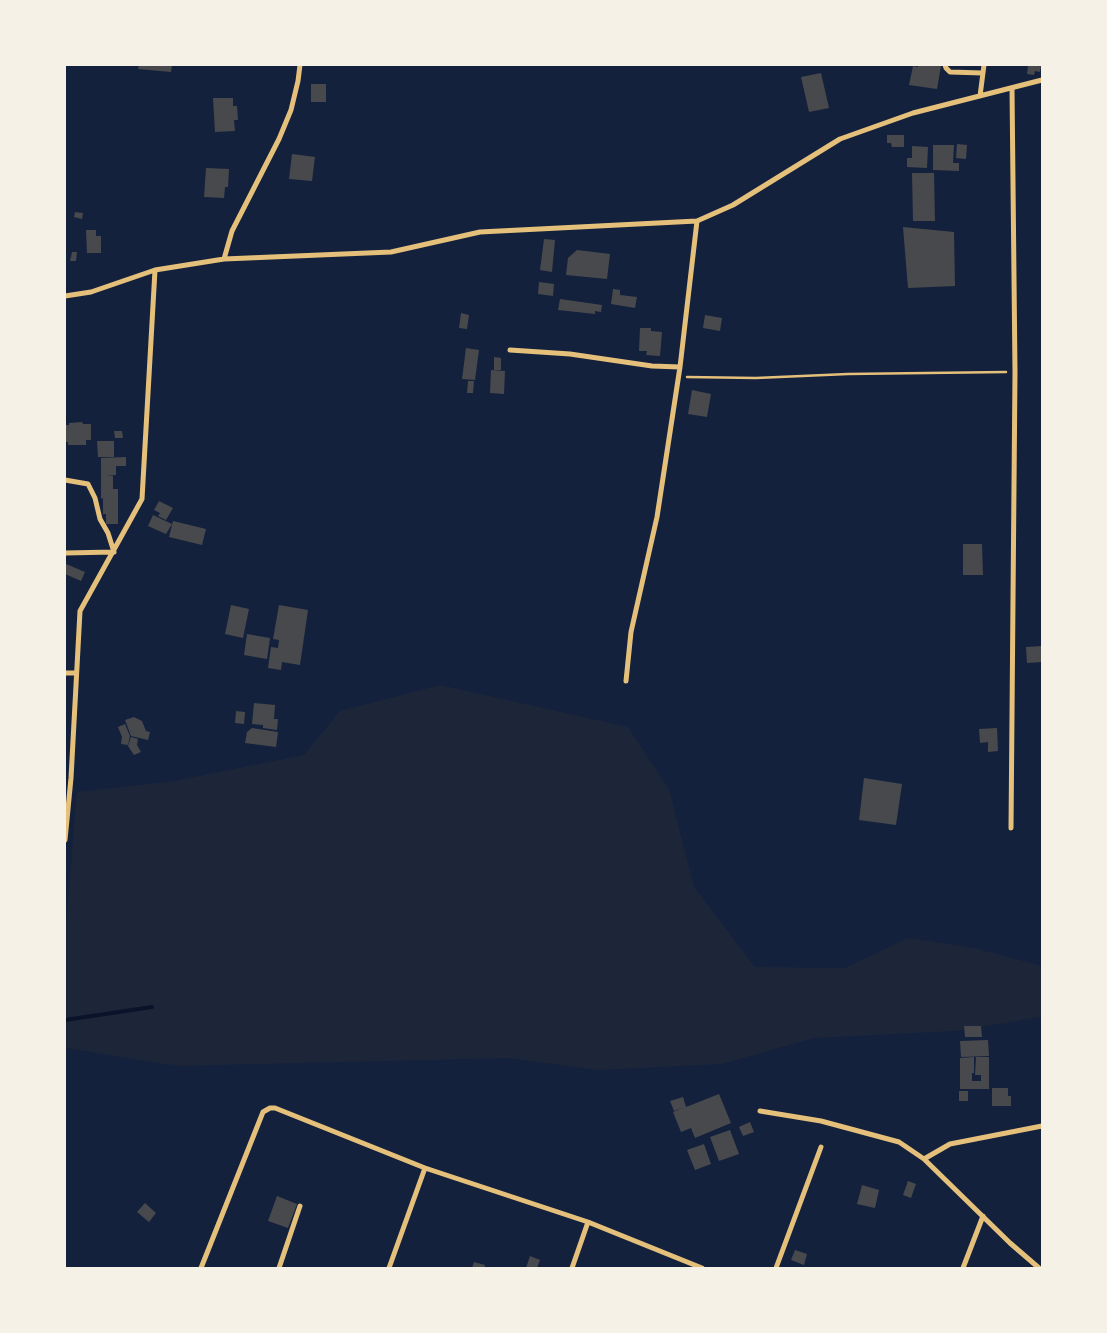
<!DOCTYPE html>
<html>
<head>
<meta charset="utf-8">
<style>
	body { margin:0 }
	#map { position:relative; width:1107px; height:1333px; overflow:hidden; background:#14213d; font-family:Poppins,sans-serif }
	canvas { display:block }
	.frame { position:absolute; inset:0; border:66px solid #f6f1e7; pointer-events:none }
</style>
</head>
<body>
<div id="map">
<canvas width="1107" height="1333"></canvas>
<div class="frame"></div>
</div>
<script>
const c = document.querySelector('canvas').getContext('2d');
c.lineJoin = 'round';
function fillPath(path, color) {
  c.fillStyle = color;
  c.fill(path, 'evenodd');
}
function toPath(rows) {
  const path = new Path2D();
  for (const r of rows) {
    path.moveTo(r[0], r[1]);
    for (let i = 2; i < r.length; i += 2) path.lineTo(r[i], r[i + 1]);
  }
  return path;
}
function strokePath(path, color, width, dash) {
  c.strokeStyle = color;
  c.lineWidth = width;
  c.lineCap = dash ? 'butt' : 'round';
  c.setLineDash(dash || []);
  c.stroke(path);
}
fillPath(toPath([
	[440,685,628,727,669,789,694,887,755,967,845,968,908,938,974,948,1042,966,1042,1017,955,1031,814,1038,722,1064,598,1070,509,1058,177,1066,65,1048,65,936,77,792,175,781,304,755,340,711]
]), '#1d2539');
strokePath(toPath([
	[65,1020,152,1007]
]), '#0b132b', 4);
fillPath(toPath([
	[139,65,172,65,171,72,138,69],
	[918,65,941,66,937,89,909,85,913,66,918,67],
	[1028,65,1041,65,1040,72,1035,71,1034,75,1027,74],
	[821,73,829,108,809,112,801,77],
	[311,84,326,84,326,102,311,102],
	[213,98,233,98,233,106,237,106,238,120,234,120,235,131,215,132],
	[887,135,904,135,904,147,892,147,891,143,887,143],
	[957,144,967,145,966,159,956,158],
	[933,145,954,145,953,163,959,163,959,171,933,170],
	[912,146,928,147,927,168,907,167,907,158,912,158],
	[292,154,315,157,312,181,289,179],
	[206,168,229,169,228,187,225,187,224,198,204,197],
	[912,173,934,173,935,221,913,221],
	[75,212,83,213,82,219,74,217],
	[903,227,954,232,955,286,908,288],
	[86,230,96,230,96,236,101,236,101,253,87,253],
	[544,239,555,240,552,272,540,270],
	[577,250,610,254,607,279,566,275,568,258],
	[72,252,77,252,76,261,70,261],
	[539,282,554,284,553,296,538,294],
	[613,289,620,290,620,295,637,297,635,308,611,304],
	[560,299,602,305,601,312,595,311,595,314,558,310],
	[461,313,469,315,467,329,459,328],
	[705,315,722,318,720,331,703,328],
	[640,328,651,328,651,331,662,332,660,356,646,355,647,351,639,351],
	[466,348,479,350,475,380,462,379],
	[494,357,501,358,501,370,494,370],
	[491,370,505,371,504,394,490,393],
	[468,381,474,381,473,393,467,393],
	[692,390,711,394,707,417,688,414],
	[82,422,83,424,91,424,91,440,86,440,86,445,68,445,68,442,65,442,65,425,69,425,69,423],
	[114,431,122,431,123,438,115,438],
	[97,441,114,441,114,457,98,457],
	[126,457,126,466,116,466,116,475,106,476,113,476,113,489,118,489,118,524,106,524,106,514,103,514,103,498,101,499,101,458],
	[159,501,173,508,166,520,158,516,160,513,154,510],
	[153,515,172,524,166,534,148,526],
	[173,521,206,529,202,545,169,537],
	[963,544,982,544,983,575,963,575],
	[66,564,85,572,81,581,65,574],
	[231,605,249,609,243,638,225,634],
	[279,605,308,610,300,665,282,662,281,670,268,668,271,647,278,648,279,640,273,639],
	[247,634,270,638,267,659,244,655],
	[1042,646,1042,662,1027,663,1026,647],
	[254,703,275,705,274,719,278,719,277,730,263,728,263,725,252,724],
	[236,711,245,712,244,724,235,723],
	[134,717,142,721,146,731,150,732,148,740,131,736,125,720],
	[125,724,130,736,128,745,121,744,122,737,118,727],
	[252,728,278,732,276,747,245,743,247,732],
	[997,728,998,751,988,752,988,742,980,743,979,729],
	[131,737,138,739,137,745,141,752,134,755,128,746],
	[864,778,902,784,896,825,859,820],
	[964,1026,981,1026,982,1037,965,1037],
	[988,1040,989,1056,961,1057,960,1041],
	[974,1057,974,1073,972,1073,972,1081,981,1081,981,1075,975,1075,976,1057,989,1057,989,1089,960,1089,960,1058],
	[992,1088,1008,1088,1008,1096,1011,1096,1011,1106,992,1106],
	[959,1091,968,1091,968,1101,959,1101],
	[719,1094,731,1123,695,1138,691,1128,681,1132,673,1112,684,1107,674,1111,670,1101,683,1097,686,1107],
	[750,1122,754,1132,743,1136,739,1127],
	[730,1130,739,1154,719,1161,710,1137],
	[704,1144,711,1164,695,1170,687,1150],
	[908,1181,916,1184,911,1198,903,1195],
	[862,1185,879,1190,875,1208,857,1204],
	[277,1196,297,1204,288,1228,268,1221],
	[145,1203,156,1213,149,1222,137,1212],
	[795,1250,807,1254,804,1265,791,1260],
	[530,1256,540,1260,537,1268,526,1268],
	[474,1262,485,1265,484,1268,472,1268]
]), '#48494c');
strokePath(toPath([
	[687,377,756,378,848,374,1006,372]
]), '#e5c07b', 2.5);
strokePath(toPath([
	[945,65,946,68,950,72,982,73],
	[980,96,984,65],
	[224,259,232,231,279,139,291,110,298,81,300,65],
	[65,296,91,292,155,270,224,259,391,252,480,232,697,221,733,205,840,139,913,113,1042,80],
	[510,350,570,354,652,366,680,367],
	[65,480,88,484,95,498,100,519,108,533,114,552,65,553],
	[65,673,76,673],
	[626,681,631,632,657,517,680,367,697,221],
	[1011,828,1015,372,1012,88],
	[65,840,71,778,80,611,142,499,155,270],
	[760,1111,821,1121,899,1142,924,1159,1010,1243,1039,1268],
	[924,1159,950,1144,1042,1126],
	[201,1268,263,1112,270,1108,275,1108,425,1168,588,1222,702,1268],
	[279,1268,300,1206],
	[389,1268,425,1168],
	[572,1268,588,1222],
	[776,1268,821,1147],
	[963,1268,983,1216]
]), '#e5c07b', 5);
</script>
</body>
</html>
